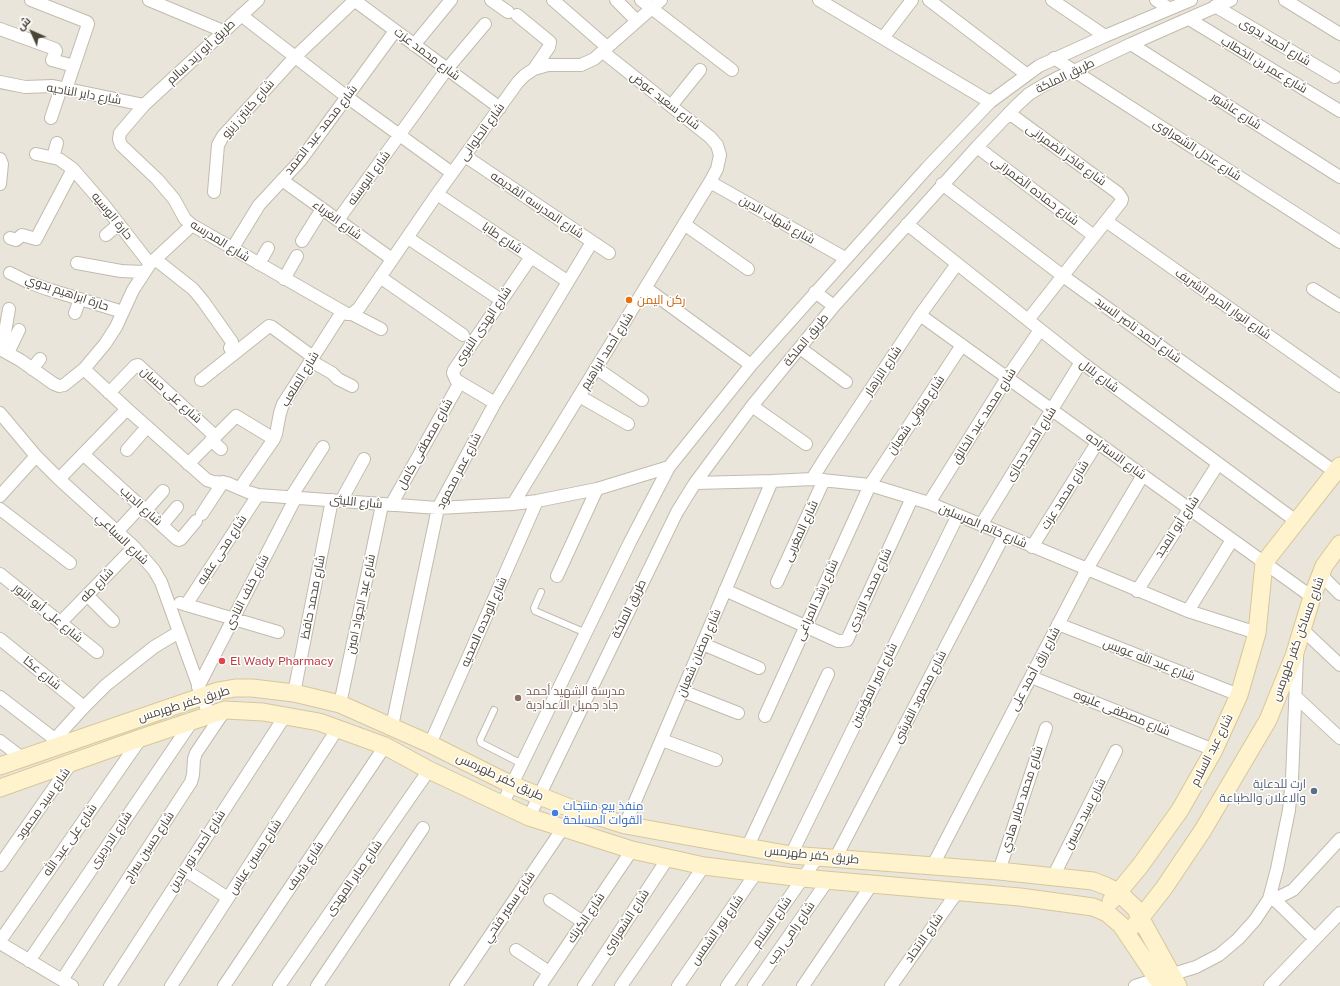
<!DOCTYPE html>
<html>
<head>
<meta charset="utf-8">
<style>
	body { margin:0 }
	#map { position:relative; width:1340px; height:986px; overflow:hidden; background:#f6f3ec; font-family:"Public Sans",Cairo,sans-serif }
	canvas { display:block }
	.north { position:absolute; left:12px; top:12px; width:40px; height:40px; -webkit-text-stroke:3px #fff; paint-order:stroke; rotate:315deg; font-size:11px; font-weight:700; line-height:16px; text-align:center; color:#4b4439 }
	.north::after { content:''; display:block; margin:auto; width:14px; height:18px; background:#4b4439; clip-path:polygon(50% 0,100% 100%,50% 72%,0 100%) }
</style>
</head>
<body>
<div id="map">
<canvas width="1340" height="986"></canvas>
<div class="north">ش</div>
</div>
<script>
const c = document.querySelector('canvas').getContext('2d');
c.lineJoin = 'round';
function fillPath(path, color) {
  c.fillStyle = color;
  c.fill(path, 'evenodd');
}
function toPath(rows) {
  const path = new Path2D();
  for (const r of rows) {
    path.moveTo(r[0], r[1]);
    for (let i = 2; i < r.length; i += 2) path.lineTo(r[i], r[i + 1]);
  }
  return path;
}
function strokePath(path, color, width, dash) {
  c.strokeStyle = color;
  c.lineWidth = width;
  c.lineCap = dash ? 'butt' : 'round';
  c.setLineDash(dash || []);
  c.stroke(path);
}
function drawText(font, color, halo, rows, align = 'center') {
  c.font = font + ' "Public Sans",Cairo,sans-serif';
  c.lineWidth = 3;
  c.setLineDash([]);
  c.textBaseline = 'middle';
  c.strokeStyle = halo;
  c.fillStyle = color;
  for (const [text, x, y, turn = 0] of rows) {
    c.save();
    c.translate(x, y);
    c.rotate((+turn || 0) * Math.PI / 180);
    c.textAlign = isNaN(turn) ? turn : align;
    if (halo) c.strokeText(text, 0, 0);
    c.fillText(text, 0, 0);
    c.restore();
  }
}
fillPath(toPath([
	[0,0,1340,0,1340,986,0,986]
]), '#eae5da');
const lane = toPath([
	[541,592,534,608,535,611,586,633],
	[494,710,480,740,481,743,522,764]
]);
const street = toPath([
	[31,0,87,22,88,24,66,89],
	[149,0,223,31],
	[258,0,144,105,120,133,119,139,121,145,157,179,174,199,185,219,192,225,347,314,352,314,359,308,437,194,518,82,525,75,534,69,548,65,581,65,594,59,661,0],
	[354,0,500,108],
	[491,0,508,12],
	[553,0,607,47],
	[616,0,637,21],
	[641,0,732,70],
	[819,0,990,102],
	[929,0,1026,74],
	[1052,0,1105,36],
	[1156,0,1170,9],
	[1285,0,1340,34],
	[1215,6,1335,77],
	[241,15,347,97,452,173],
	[517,15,550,42,549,47,534,69],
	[1189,19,1340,111],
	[0,29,55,49,56,51,52,60,74,66],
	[883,38,912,0],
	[1131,44,1340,177],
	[414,45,451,0],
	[1054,58,1340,242],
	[0,82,25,87,53,86,144,105],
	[671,106,700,70],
	[1009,113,1118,193,1122,199,1121,202,1028,320],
	[51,118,61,88],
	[977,147,1094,236],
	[36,154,59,159,73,169,104,205,150,264],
	[465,156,609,253],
	[53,157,57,143],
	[0,159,2,164,0,184],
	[282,180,392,259],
	[710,182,845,258],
	[942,184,1063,276,1335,472],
	[214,192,218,145,223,136,295,57,355,0],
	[437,194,567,281],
	[338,220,447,69,485,24],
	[1106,221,1340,386],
	[684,224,748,269],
	[907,224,1081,362,1296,521],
	[106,235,119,224],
	[10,238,16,240,22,235,36,239,73,169],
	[408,238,501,300],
	[302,241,322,209],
	[232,249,259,205,300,161,395,31],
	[155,259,193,289,203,301,232,342,232,344,230,348,234,354],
	[77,263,121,271,144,272],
	[259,264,268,248],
	[10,273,28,282,47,289,123,312],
	[380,277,463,335],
	[284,279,297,256],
	[646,288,751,365],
	[1313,289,1340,306],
	[815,292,834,306],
	[75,313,80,299],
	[352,314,381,329],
	[920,315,1312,597],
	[800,348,846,382],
	[0,349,20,360,54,384,59,386,64,385,84,369,105,344,116,327,133,290,150,264,192,225],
	[2,350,9,309],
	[8,353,19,330],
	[311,361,332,373,338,379,352,386],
	[596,368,642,400],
	[32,369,40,359],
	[84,369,127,409,207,480,213,482,227,483,248,492,258,495,438,508,513,504,537,501,597,489,669,467],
	[201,380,269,326,272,327,313,357],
	[109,393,135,366,138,365,215,436],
	[579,396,628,424],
	[495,403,456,380,453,373,454,370,531,257],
	[752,406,806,444],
	[0,413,36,456,59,479,134,547,154,570,161,582,209,715],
	[211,440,221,449],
	[127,450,147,427],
	[83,454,177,539,179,540,181,539,196,521],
	[188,464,236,416,274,439],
	[59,479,127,409],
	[812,479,827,455,920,315,957,264],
	[695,483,772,481,812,479,870,485,929,503,1188,611,1257,633],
	[240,488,274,439,276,434,280,413,283,404,342,312],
	[0,496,36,456],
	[291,497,323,447],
	[341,501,364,459],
	[929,503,1007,378,1040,330],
	[513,504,710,182,717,169,720,155,717,145,710,137,603,52],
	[391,505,460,382],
	[0,509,70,563],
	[146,510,163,491],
	[202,514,223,482],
	[162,525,177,507],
	[981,525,1081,362],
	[117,532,141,506],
	[1032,547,1097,443],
	[0,574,97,652],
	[1321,575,1340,594],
	[557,576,597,489],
	[777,582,824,480],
	[725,590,838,641,842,641,847,640,912,498],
	[1137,591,1218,464],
	[87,595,113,621],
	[180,603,278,632],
	[186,605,258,495],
	[1188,611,1232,540],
	[60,623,134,547],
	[1058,624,1239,695],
	[1303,630,1340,665],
	[0,639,84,707],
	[703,644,759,668],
	[1031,677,1214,750],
	[198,687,296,497],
	[682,691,738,713],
	[294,693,332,500],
	[0,697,61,744],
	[1296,697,1340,738],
	[340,704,382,505],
	[765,716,870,485,962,345],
	[392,726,438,508,495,403,592,242],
	[55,739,84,707,106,685,154,647,179,632],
	[662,740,716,760],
	[0,741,22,758],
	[430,744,537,501],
	[502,805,630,542,669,467,751,365,927,168,990,102,1039,66,1105,36,1191,0],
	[529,817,677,512,695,483,752,406,834,306,977,147,1016,106,1029,94,1044,85,1059,77,1074,71,1131,44,1231,0],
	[625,825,772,481],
	[747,848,828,674],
	[791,855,958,515],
	[835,859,1004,535],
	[0,865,72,762],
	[933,865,1087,569,1143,475],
	[185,870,228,898],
	[999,871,1046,728],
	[1053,877,1116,751],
	[1273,898,1315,939],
	[1269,899,1281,896,1293,890,1340,839],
	[550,900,583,922],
	[0,941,141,738],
	[0,943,72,986],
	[516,950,549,972],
	[29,961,193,720],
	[62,980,191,782,193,775,194,759,196,753,225,710],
	[110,986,285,716],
	[171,986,338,728],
	[224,986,385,746],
	[279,986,429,770],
	[317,986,423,828],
	[456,986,563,828],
	[540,986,632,850],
	[584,986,668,858],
	[621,986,704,866],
	[678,986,756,873],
	[727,986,817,858],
	[754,986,828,880],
	[803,986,872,884],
	[891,986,958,891],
	[1135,986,1196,967,1219,955,1238,939,1255,920,1269,899,1277,869,1289,810,1292,779,1297,656],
	[1270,986,1340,913]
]);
const secondary = toPath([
	[0,766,218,691,235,688,252,688,294,693,340,704,430,744,512,785,570,808,625,825,791,855,999,871,1093,881,1106,886,1118,892,1135,908,1178,986],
	[0,788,141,738,225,710,263,712,319,722,385,746,429,770,529,817,632,850,704,866,802,878,1020,897,1093,907,1107,913,1121,925,1162,986],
	[1111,901,1140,866,1180,810,1214,750,1239,695,1257,633,1264,563,1340,466],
	[1135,925,1164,888,1203,830,1268,720,1294,656,1312,597,1324,566,1340,544]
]);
strokePath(lane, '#c2bbae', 8);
strokePath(street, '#c2bbae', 14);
strokePath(secondary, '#d6c79b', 19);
strokePath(lane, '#fff', 6);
strokePath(street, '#fff', 12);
strokePath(secondary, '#fff3cd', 17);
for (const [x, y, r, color] of [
	[629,300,4,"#e8710a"],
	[222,661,4,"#e0444e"],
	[518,698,4,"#8d6e63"],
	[1314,791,4,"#5c6f8a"],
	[555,813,4,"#3f7fe0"]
]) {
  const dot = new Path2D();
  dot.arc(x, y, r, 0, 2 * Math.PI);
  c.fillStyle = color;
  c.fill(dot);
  strokePath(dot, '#fff', 1.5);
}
drawText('12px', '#4b4439', '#fff', [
	["شارع أحمد بدوى",1275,42,31],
	["طريق أبو زيد سالم",201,52,-43],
	["شارع محمد عزت",427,54,37],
	["شارع عمر بن الخطاب",1264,65,31],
	["طريق الملكة",1065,76,-26],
	["شارع داير الناحيه",84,94,10],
	["شارع سعيد عوض",665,101,38],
	["شارع كابتن زيزو",248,109,-49],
	["شارع عاشور",1236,111,33],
	["شارع محمد عبد الصمد",321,130,-52],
	["شارع الحلوانى",482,132,-54],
	["شارع عادل الشعراوى",1197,150,33],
	["شارع فاخر الَضمرانى",1066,155,36],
	["شارع البوسته",369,178,-54],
	["شارع حماده الَضمرانى",1035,191,37],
	["شارع المدرسه القديمه",537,205,34],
	["حارة الوسيه",112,216,51],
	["شارع الغرباء",337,220,36],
	["شارع شهاب الدين",777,220,30],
	["شارع طابا",502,238,34],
	["شارع المدرسه",220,241,32],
	["حارة ابراهيم بدوي",67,293,19],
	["شارع انوار الحرم الشريف",1223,304,35],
	["شارع الهدى النبوى",483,326,-56],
	["شارع أحمد ناصر السيد",1138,330,36],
	["طريق الملكة",806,340,-51],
	["شارع أحمد ابراهيم",607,351,-58],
	["شارع الازهار",883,371,-56],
	["شارع بلال",1099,376,37],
	["شارع الملعب",300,379,-59],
	["شارع على حسان",171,395,42],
	["شارع متولي شعبان",916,415,-56],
	["شارع محمد عبد الخالق",984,416,-58],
	["شارع مصطفى كامل",425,444,-61],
	["شارع أحمد حجازى",1031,444,-58],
	["شارع الاستراحه",1116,456,36],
	["شارع عمر محمود",459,471,-63],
	["شارع محمد عزت",1065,495,-58],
	["شارع الليثى",356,502,5],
	["شارع الديب",141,506,42],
	["شارع خاتم المرسلين",983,526,23],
	["شارع أبو المجد",1177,527,-57],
	["شارع المغربى",801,531,-65],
	["شارع السباعي",122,539,44],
	["شارع محى عقبه",222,550,-57],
	["شارع طه",97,585,-46],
	["شارع محمد الزيدى",870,590,-66],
	["شارع خلف النادى",247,592,-63],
	["شارع محمد حافظ",313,597,-79],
	["شارع رشد المراغى",817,600,-66],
	["شارع عبد الجواد امين",361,604,-78],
	["طريق الملكة",629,609,-64],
	["شارع على أبو النور",48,613,39],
	["شارع الوحده الصحيه",484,622,-66],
	["شارع مساكن كفر طهرمس",1298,639,-70],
	["شارع رمضان شعبان",699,653,-67],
	["شارع عبد الله عويس",1149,660,21],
	["شارع رزق أحمد على",1035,669,-62],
	["شارع عكا",42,673,39],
	["شارع امير المؤمنين",874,685,-64],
	["شارع محمود القرشى",920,697,-63],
	["طريق كفر طهرمس",184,704,-17],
	["شارع مصطفى عليوه",1122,713,22],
	["شارع عبد السلام",1212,750,-63],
	["طريق كفر طهرمس",500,777,25],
	["شارع محمد صابر هادي",1022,799,-72],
	["شارع سيد محمود",43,804,-55],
	["شارع سيد حسين",1085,814,-63],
	["شارع على عبد الله",70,840,-55],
	["شارع الدرديرى",111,840,-56],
	["شارع حسين سراج",149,847,-57],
	["شارع أحمد نور الدين",197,851,-57],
	["طريق كفر طهرمس",812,855,6],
	["شارع حسين عباس",255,857,-57],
	["شارع شريف",305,866,-56],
	["شارع صابر المهدى",354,878,-55],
	["شارع سمير فتحي",509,907,-56],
	["شارع الكرنك",586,918,-56],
	["شارع الشعراوى",626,922,-57],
	["شارع السلام",772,922,-55],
	["شارع نور الشمس",717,930,-55],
	["شارع رامى رجب",791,933,-55],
	["شارع الاتحاد",924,938,-55]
]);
drawText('12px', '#c56008', '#fff', [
	["ركن اليمن",637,300]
], 'left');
drawText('12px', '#be3a42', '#fff', [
	["El Wady Pharmacy",230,661]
], 'left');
drawText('12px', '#785e54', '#fff', [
	["مدرسة الشهيد أحمد",526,691],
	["جاد جميل الاعدادية",526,705]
], 'left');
drawText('12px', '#4e5e75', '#fff', [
	["ارت للدعاية",1306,784],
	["والاعلان والطباعة",1306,798]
], 'right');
drawText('12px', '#366cbe', '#fff', [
	["منفذ بيع منتجات",563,806],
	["القوات المسلحة",563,820]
], 'left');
</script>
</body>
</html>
